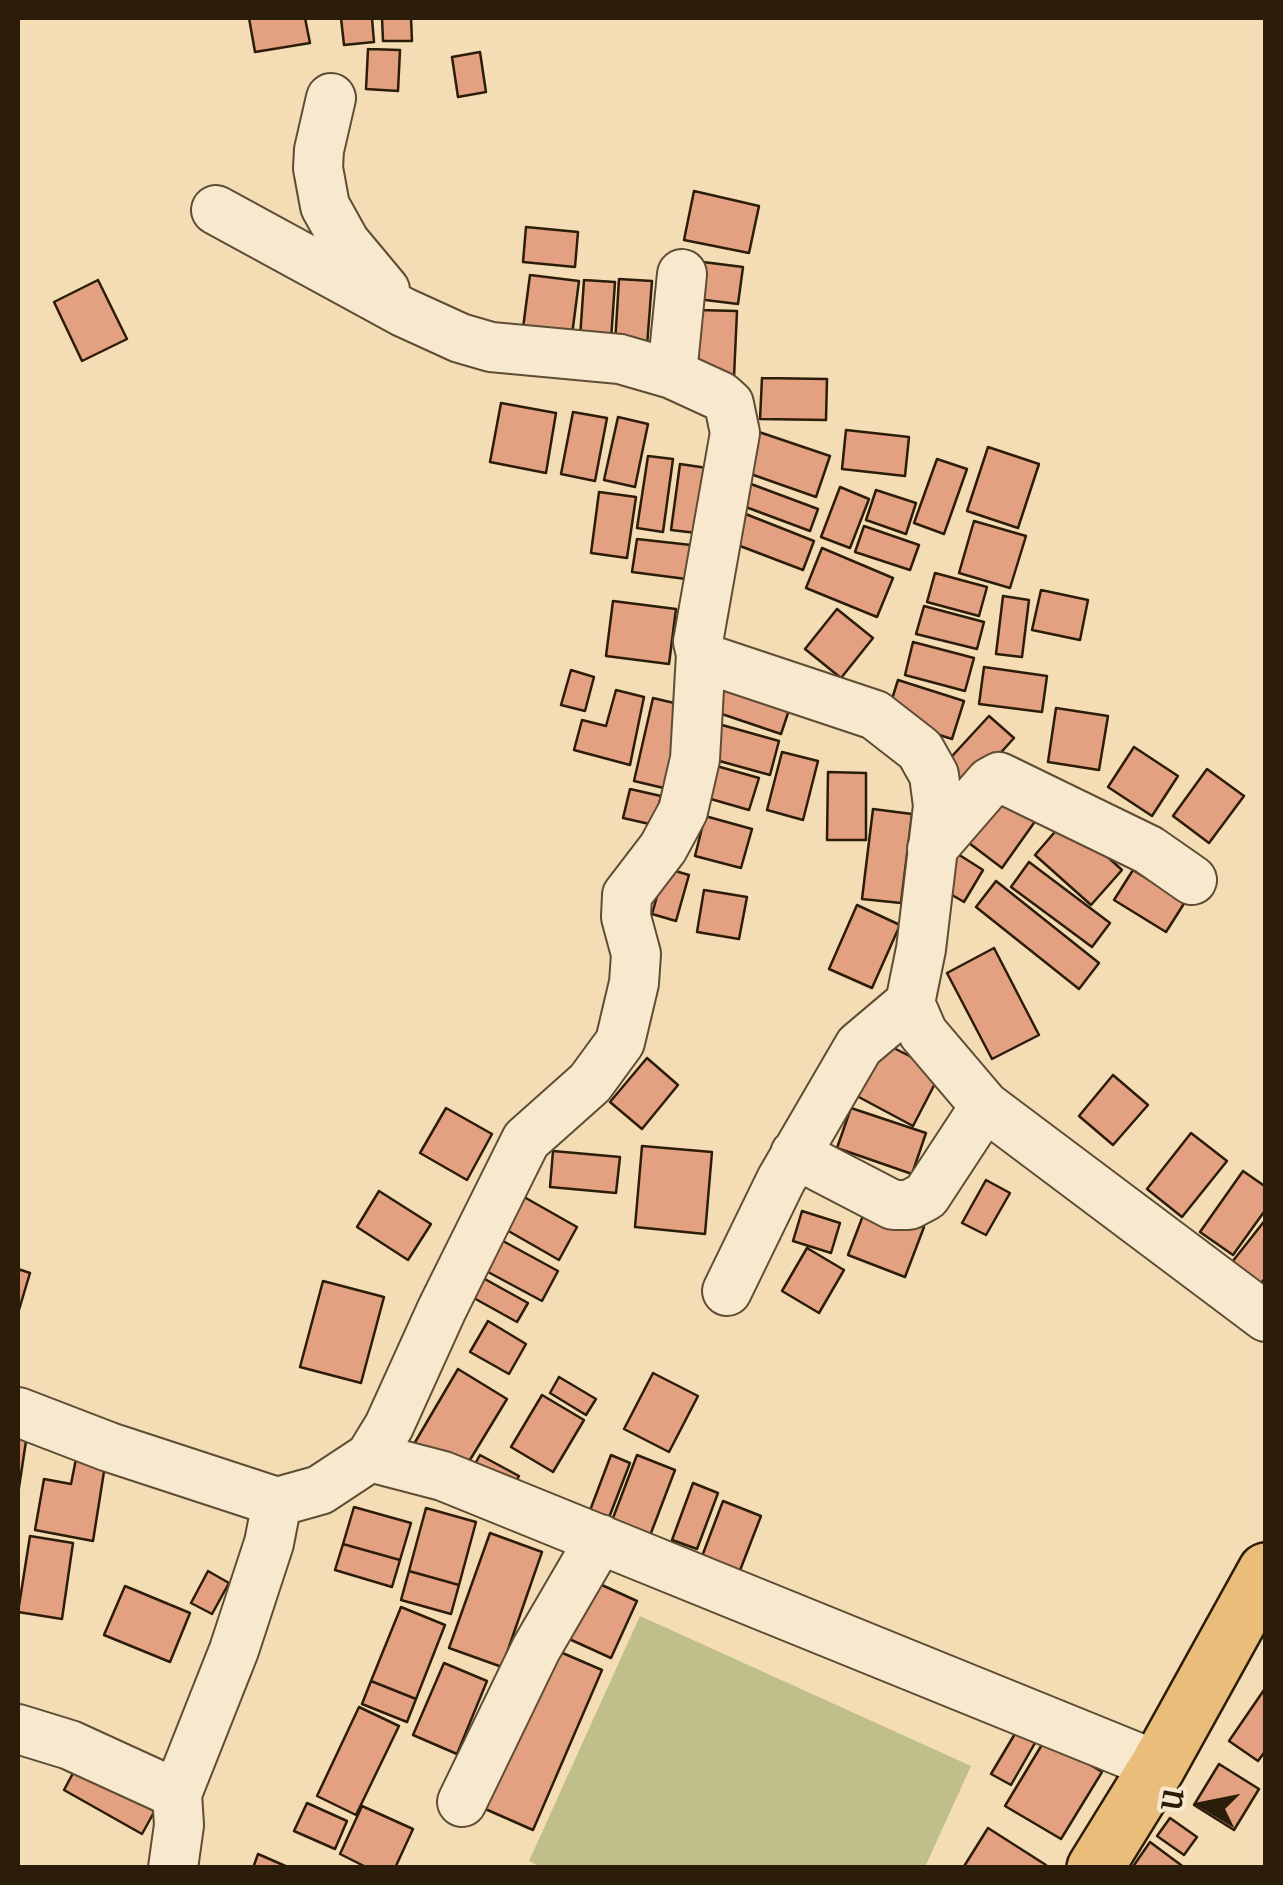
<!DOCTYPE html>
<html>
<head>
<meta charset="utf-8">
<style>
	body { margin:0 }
	#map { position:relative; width:1283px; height:1885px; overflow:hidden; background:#f4dcb4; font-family:"IM FELL French Canon",serif }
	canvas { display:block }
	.frame { position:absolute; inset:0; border:20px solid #2b1d09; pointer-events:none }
	.north { position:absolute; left:1153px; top:1755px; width:100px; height:100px; -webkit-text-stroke:8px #f8e8ce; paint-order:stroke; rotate:280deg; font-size:28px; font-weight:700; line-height:40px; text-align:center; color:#2b1d09 }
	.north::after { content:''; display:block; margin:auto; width:35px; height:45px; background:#2b1d09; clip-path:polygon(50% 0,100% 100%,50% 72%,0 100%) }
</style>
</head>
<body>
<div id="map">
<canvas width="1283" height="1885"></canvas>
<div class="frame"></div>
<div class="north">U</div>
</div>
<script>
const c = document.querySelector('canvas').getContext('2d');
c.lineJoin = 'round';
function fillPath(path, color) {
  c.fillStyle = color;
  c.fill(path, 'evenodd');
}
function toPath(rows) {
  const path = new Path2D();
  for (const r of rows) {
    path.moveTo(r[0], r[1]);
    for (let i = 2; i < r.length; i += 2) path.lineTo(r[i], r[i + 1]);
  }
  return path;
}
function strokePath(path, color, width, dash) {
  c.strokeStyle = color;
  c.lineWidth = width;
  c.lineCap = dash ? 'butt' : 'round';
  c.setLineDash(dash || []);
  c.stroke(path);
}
fillPath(toPath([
	[640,1616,971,1766,925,1867,543,1868,529,1861]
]), '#c0bf8a');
const building = toPath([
	[249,18,305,18,310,43,255,52,249,18],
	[341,18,372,18,374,42,344,45,341,18],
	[382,18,411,18,412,41,383,41,382,18],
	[368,49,400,50,398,91,366,89,368,49],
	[480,52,486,92,458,97,452,57,480,52],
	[694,191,759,206,749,253,684,240,694,191],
	[526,227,578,232,575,267,523,262,526,227],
	[695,261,743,267,738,304,689,298,695,261],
	[530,275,579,281,572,335,523,328,530,275],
	[619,279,652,281,647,346,615,344,619,279],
	[98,280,127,339,82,361,54,302,98,280],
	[584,280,615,282,611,340,580,338,584,280],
	[698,310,737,311,734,377,694,376,698,310],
	[762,378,827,379,826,420,760,419,762,378],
	[501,403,556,413,546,473,490,462,501,403],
	[573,412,607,418,595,481,561,474,573,412],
	[618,417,648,424,635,487,604,480,618,417],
	[846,430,909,437,905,476,842,469,846,430],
	[759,432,830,456,816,497,745,472,759,432],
	[988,447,1039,464,1018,528,967,511,988,447],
	[648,456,673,459,663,532,637,528,648,456],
	[937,459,967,469,944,534,914,523,937,459],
	[680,464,714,469,705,534,671,530,680,464],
	[743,481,818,509,810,531,735,503,743,481],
	[840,487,869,499,850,548,821,537,840,487],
	[876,490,916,503,906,534,866,520,876,490],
	[599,492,636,497,627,558,591,553,599,492],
	[738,511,814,541,803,570,727,541,738,511],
	[974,521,1026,536,1010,588,959,573,974,521],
	[864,526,919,545,910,570,855,552,864,526],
	[637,539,691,545,686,579,632,572,637,539],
	[822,548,893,578,877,617,806,588,822,548],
	[935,573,987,587,979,616,927,602,935,573],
	[1041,590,1088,600,1080,640,1032,630,1041,590],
	[1003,596,1029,600,1022,657,996,654,1003,596],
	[613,601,676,609,669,664,606,656,613,601],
	[924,606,984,622,977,649,916,634,924,606],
	[837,609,873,638,841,678,805,649,837,609],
	[913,642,974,658,965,691,905,675,913,642],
	[984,667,1047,676,1042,712,979,704,984,667],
	[727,669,795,692,781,734,713,711,727,669],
	[571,670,594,677,585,711,561,705,571,670],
	[898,680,964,701,952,739,886,718,898,680],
	[616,690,644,697,630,765,574,750,582,720,606,726,616,690],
	[653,698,691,707,672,790,634,781,653,698],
	[1056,708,1108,716,1099,770,1048,762,1056,708],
	[989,716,1014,738,967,790,942,767,989,716],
	[715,723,779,741,770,775,705,757,715,723],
	[1134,747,1178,776,1152,816,1108,787,1134,747],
	[782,752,818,761,803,820,767,810,782,752],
	[706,763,759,778,749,810,697,795,706,763],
	[1207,769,1244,796,1209,843,1173,816,1207,769],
	[828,772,866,773,866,840,827,840,828,772],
	[630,789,661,796,654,825,623,818,630,789],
	[1000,793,1036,820,1002,868,965,840,1000,793],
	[873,809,912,814,901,903,862,899,873,809],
	[705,816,752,829,741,868,695,856,705,816],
	[1066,819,1122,870,1091,905,1035,855,1066,819],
	[950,849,983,870,964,902,930,882,950,849],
	[1029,862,1110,923,1092,947,1011,887,1029,862],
	[665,868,689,875,676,921,652,914,665,868],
	[1133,870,1185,902,1166,932,1114,900,1133,870],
	[996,881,1099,963,1079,989,976,907,996,881],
	[704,890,747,897,739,939,697,932,704,890],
	[857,905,900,925,872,988,829,969,857,905],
	[994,948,1039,1035,992,1059,947,973,994,948],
	[882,1042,941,1072,913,1126,855,1095,882,1042],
	[647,1058,678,1085,642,1129,610,1102,647,1058],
	[1113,1075,1148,1105,1113,1145,1079,1116,1113,1075],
	[446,1108,492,1134,467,1180,420,1153,446,1108],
	[851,1108,926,1133,912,1174,837,1148,851,1108],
	[1191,1133,1227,1161,1182,1217,1147,1189,1191,1133],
	[642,1146,712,1152,705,1234,635,1227,642,1146],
	[553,1151,620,1157,616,1193,550,1187,553,1151],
	[1243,1171,1266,1187,1266,1209,1233,1255,1200,1232,1243,1171],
	[986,1180,1010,1193,986,1235,962,1223,986,1180],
	[379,1191,431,1224,408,1260,357,1227,379,1191],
	[517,1193,577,1227,559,1260,498,1225,517,1193],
	[867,1205,924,1227,905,1277,848,1255,867,1205],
	[802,1211,840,1223,831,1253,793,1241,802,1211],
	[1266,1219,1266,1277,1254,1292,1225,1271,1266,1219],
	[492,1235,558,1271,542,1301,475,1265,492,1235],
	[807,1248,844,1270,819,1313,782,1291,807,1248],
	[18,1269,30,1273,18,1313,18,1269],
	[483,1278,528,1303,517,1322,472,1297,483,1278],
	[323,1281,384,1297,361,1383,300,1367,323,1281],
	[488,1321,526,1344,509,1374,470,1352,488,1321],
	[458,1369,507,1399,462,1473,414,1444,458,1369],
	[653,1373,698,1396,669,1452,624,1429,653,1373],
	[559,1377,596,1399,586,1415,550,1393,559,1377],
	[542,1395,584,1420,553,1472,511,1447,542,1395],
	[18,1427,28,1428,18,1494,18,1427],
	[77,1454,106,1459,93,1541,35,1530,44,1479,71,1484,77,1454],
	[480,1455,519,1476,506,1500,467,1478,480,1455],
	[611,1455,630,1463,605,1528,586,1521,611,1455],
	[637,1455,675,1470,643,1554,605,1539,637,1455],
	[693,1483,718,1493,697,1549,672,1540,693,1483],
	[723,1501,761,1516,739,1573,701,1559,723,1501],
	[354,1507,411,1523,400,1560,343,1544,354,1507],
	[426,1508,476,1522,459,1585,409,1571,426,1508],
	[490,1533,542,1552,502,1667,449,1648,490,1533],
	[30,1536,73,1543,62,1619,18,1612,30,1536],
	[343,1544,400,1560,392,1587,335,1570,343,1544],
	[208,1571,229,1583,212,1614,191,1603,208,1571],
	[409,1571,459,1585,451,1614,401,1600,409,1571],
	[582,1576,637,1601,611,1658,556,1633,582,1576],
	[125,1586,190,1613,170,1662,104,1635,125,1586],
	[401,1607,445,1625,416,1699,371,1681,401,1607],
	[551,1648,602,1670,533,1830,483,1808,551,1648],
	[444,1663,487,1681,457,1754,413,1735,444,1663],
	[371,1681,416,1699,407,1722,362,1704,371,1681],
	[1266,1687,1266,1750,1258,1761,1229,1741,1266,1687],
	[359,1707,399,1726,356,1815,317,1796,359,1707],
	[1016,1732,1035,1743,1011,1785,991,1774,1016,1732],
	[1046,1738,1102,1772,1061,1839,1005,1806,1046,1738],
	[80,1760,158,1805,142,1834,64,1790,80,1760],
	[1219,1764,1259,1789,1234,1830,1194,1805,1219,1764],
	[307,1803,347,1821,335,1849,294,1831,307,1803],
	[362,1806,413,1829,395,1868,368,1868,340,1854,362,1806],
	[1170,1818,1197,1837,1184,1855,1157,1836,1170,1818],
	[988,1828,1046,1865,1044,1868,963,1868,988,1828],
	[1150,1842,1185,1868,1132,1868,1150,1842],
	[258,1854,290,1868,253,1868,258,1854]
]);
fillPath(building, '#e3a181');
strokePath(building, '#2b1d09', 2.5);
const minor = toPath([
	[331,98,319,150,318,168,325,206,345,242,385,290],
	[216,210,403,312,460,338,491,347,620,359,672,374],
	[682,274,672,374,720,396,729,404,735,433,698,642,701,654,710,660,875,715,920,750,934,775,938,806,921,949,910,1003,923,1033,985,1106,1266,1317],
	[932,849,990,782,999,777,1149,850,1192,880],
	[795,1154,893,1205,909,1205,926,1196,985,1106],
	[727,1291,781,1180,859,1046,910,1003],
	[18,1412,109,1447,277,1502],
	[370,1457,443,1476,1158,1766],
	[18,1729,70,1745,177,1794,179,1825,173,1868],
	[177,1794,234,1650,269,1543,277,1502,320,1490,370,1457,389,1426,442,1309,526,1140,590,1083,620,1042,634,983,636,954,626,917,627,895,663,848,683,811,695,759,701,654],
	[462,1802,536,1649,600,1539]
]);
const major = toPath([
	[1095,1868,1158,1766,1266,1571]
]);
strokePath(minor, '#5d4d34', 52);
strokePath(major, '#2b1d09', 60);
strokePath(minor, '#f8e8ce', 48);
strokePath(major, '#eabe7a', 55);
</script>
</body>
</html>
